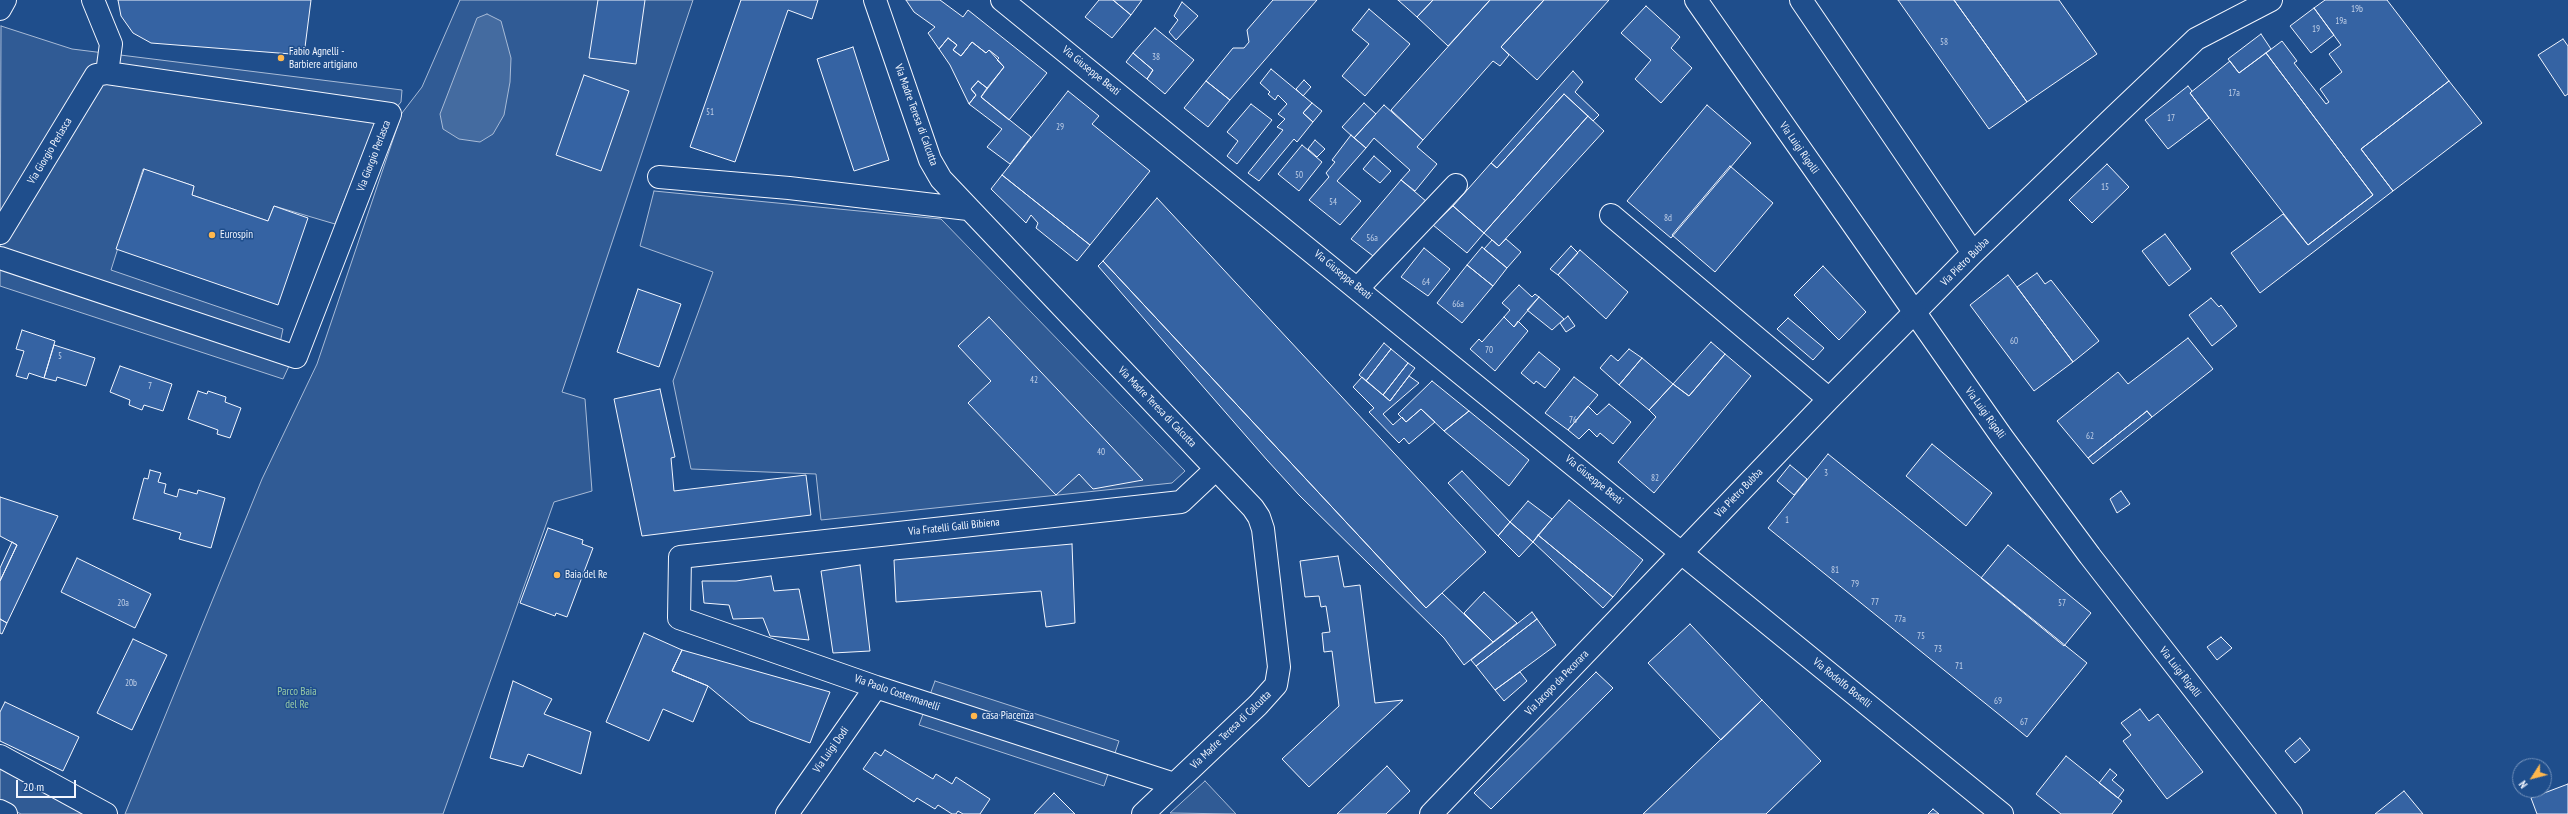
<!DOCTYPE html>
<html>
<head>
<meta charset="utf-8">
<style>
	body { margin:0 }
	#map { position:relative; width:2568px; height:814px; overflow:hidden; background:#1f4e8c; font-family:"PT Sans Narrow",sans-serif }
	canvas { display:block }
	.north { position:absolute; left:2512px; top:758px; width:40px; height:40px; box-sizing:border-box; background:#1f4e8c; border:1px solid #7391ba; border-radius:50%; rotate:234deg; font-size:11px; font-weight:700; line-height:16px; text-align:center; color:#f2f6ff }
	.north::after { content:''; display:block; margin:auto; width:14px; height:18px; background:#ffb74d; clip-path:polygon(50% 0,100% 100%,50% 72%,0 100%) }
	.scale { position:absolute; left:16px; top:780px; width:60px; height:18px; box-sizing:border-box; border:2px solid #f2f6ff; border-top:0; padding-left:5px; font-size:12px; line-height:14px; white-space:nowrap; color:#f2f6ff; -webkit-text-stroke:3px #1f4e8c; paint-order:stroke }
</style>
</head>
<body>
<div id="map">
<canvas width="2568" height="814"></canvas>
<div class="north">N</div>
<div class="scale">20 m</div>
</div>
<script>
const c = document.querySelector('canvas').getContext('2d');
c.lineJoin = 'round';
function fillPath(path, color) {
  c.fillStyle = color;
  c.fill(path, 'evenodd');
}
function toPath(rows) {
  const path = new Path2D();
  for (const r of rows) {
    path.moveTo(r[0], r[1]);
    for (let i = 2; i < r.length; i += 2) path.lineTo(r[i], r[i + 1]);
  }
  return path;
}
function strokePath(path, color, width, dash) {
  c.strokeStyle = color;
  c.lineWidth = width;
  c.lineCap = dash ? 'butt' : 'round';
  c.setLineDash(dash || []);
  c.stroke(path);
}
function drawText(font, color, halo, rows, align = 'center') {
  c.font = font + ' "PT Sans Narrow",sans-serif';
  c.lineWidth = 3;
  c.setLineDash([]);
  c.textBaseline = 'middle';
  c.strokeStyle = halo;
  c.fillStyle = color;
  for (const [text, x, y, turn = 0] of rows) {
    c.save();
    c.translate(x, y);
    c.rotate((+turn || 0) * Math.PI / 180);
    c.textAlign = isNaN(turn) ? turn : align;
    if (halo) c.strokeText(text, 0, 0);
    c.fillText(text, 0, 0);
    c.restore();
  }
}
const built = toPath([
	[460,0,693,0,562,392,585,399,592,491,554,502,443,814,125,814,262,479,317,364,402,113,422,87,460,0],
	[1,26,72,49,402,90,401,102,368,141,335,224,274,206,268,221,192,195,194,186,143,169,111,270,283,329,280,343,289,366,283,379,0,286,1,26],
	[654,191,941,219,1185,471,1172,483,821,520,816,474,691,469,673,381,713,272,640,246,654,191],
	[935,681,1119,741,1104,786,919,725,935,681],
	[0,769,88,814,21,814,0,803,0,769],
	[1205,781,1236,814,1170,813,1205,781]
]);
fillPath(built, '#305b95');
strokePath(built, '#a8bbd7', 1);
const water = toPath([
	[487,14,501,21,511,58,510,82,504,115,493,134,480,142,459,139,443,129,440,114,477,18,487,14]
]);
fillPath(water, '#446ba0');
strokePath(water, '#a8bbd7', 1);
const building = toPath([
	[118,0,311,0,304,55,151,43,133,33,121,16,118,0],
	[598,0,645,0,636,64,589,58,598,0],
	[741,0,818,0,812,19,788,10,735,162,690,147,741,0],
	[906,0,940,0,963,17,968,10,1047,73,1009,120,981,97,1004,67,997,60,999,58,989,50,986,53,972,42,961,56,953,50,957,45,948,38,939,49,928,33,935,27,914,12,906,0],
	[1099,0,1113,0,1131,15,1112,38,1085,17,1099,0],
	[1113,0,1142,0,1131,15,1113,0],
	[1273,0,1317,0,1230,100,1206,81,1233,48,1244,48,1249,42,1247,30,1273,0],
	[1398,0,1433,0,1417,17,1398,0],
	[1433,0,1490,0,1448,46,1417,17,1433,0],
	[1490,0,1544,0,1501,47,1509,55,1500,66,1493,61,1423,140,1391,110,1490,0],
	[1544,0,1609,0,1537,80,1501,47,1544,0],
	[1898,0,1954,0,2027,102,1989,129,1898,0],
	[1954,0,2059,0,2097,54,2027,102,1954,0],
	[2325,0,2387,0,2449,81,2361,149,2393,191,2260,293,2231,253,2283,214,2308,245,2373,195,2266,53,2282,41,2297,61,2294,63,2326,104,2329,102,2320,89,2342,72,2329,54,2341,45,2314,8,2325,0],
	[1182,2,1198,16,1176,40,1169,32,1178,20,1174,16,1182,2],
	[1646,6,1680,37,1671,48,1692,68,1661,103,1635,79,1651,60,1621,33,1646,6],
	[2314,8,2334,35,2311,53,2290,26,2314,8],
	[1369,9,1410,44,1365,96,1342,76,1369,44,1352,30,1369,9],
	[1155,28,1194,60,1165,94,1147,79,1153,70,1133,53,1155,28],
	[2261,34,2271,49,2239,73,2228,59,2261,34],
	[948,38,957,45,953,50,961,56,972,42,986,53,989,50,1004,67,987,88,978,81,971,89,976,95,969,104,950,65,939,49,948,38],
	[2563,39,2568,46,2568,94,2565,96,2538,55,2563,39],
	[853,47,889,160,854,171,817,59,853,47],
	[1133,53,1153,70,1147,79,1126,62,1133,53],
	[2266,53,2373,195,2308,245,2190,93,2230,61,2239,73,2266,53],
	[1271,69,1312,103,1303,113,1313,122,1297,142,1294,139,1259,181,1248,173,1283,130,1277,127,1285,119,1278,114,1287,104,1278,95,1275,100,1268,94,1270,92,1260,83,1271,69],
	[1573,71,1583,82,1575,92,1599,115,1593,121,1564,94,1497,168,1491,163,1573,71],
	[584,75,629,91,601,171,556,155,584,75],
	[1304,80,1311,87,1303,96,1296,89,1304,80],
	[978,81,987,88,981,97,1031,137,1010,164,987,147,1002,129,969,104,976,95,971,89,978,81],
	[1206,81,1230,100,1208,127,1184,108,1206,81],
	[2449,81,2482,123,2393,191,2361,149,2449,81],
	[2188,86,2192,91,2190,93,2209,118,2168,149,2145,120,2188,86],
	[1068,91,1099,116,1092,124,1150,171,1090,245,1002,175,1068,91],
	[1564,94,1588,116,1484,233,1453,206,1491,163,1497,168,1564,94],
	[1312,103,1322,111,1313,122,1303,113,1312,103],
	[1364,103,1376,114,1354,138,1342,127,1364,103],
	[1251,104,1272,120,1237,164,1227,156,1238,141,1227,132,1251,104],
	[1384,105,1423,140,1417,147,1437,164,1415,191,1401,180,1410,170,1374,138,1366,148,1354,138,1384,105],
	[1707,105,1751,143,1671,238,1627,201,1707,105],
	[1588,116,1604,131,1499,246,1484,233,1588,116],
	[1351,135,1366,148,1337,181,1361,201,1340,225,1309,200,1329,177,1326,173,1335,162,1332,160,1351,135],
	[1315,140,1325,149,1317,157,1308,149,1315,140],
	[1302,145,1322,162,1299,191,1278,174,1302,145],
	[1374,156,1391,171,1380,183,1363,169,1374,156],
	[2107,164,2129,187,2092,223,2069,200,2107,164],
	[1730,166,1773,203,1715,272,1672,235,1730,166],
	[144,169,194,186,192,195,268,221,274,206,308,218,278,305,116,249,144,169],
	[1002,175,1090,245,1077,261,1036,228,1038,223,1031,215,1026,223,991,189,1002,175],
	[1401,180,1427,202,1377,259,1351,239,1401,180],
	[1157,198,1486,552,1426,608,1103,261,1157,198],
	[1453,206,1484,233,1467,253,1433,225,1453,206],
	[2165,234,2191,269,2169,286,2142,251,2165,234],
	[1506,239,1521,252,1507,268,1484,249,1492,240,1499,246,1506,239],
	[1571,246,1578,253,1558,275,1550,269,1571,246],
	[1482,247,1507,268,1493,286,1467,265,1482,247],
	[1424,248,1450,269,1428,296,1401,277,1424,248],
	[1580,250,1628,292,1606,319,1558,275,1580,250],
	[1103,261,1426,608,1442,593,1493,642,1464,665,1444,638,1299,495,1267,460,1098,266,1103,261],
	[1467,265,1493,286,1462,323,1437,303,1467,265],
	[1823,266,1866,312,1839,340,1794,295,1823,266],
	[2037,273,2045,284,2051,280,2099,341,2073,362,2017,287,2037,273],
	[2008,275,2073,362,2034,391,1970,305,2008,275],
	[1519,285,1532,297,1535,294,1539,297,1514,327,1504,317,1510,310,1502,303,1519,285],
	[638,289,681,304,659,367,617,352,638,289],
	[1539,297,1564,319,1552,330,1527,310,1539,297],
	[2211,298,2219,307,2221,305,2237,326,2212,346,2189,315,2211,298],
	[1568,316,1575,326,1566,332,1560,323,1568,316],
	[989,317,1143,480,1093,489,1079,474,1056,495,968,403,991,381,958,346,989,317],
	[1504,317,1514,327,1518,321,1528,331,1495,371,1470,349,1479,339,1482,342,1504,317],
	[1788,318,1824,348,1813,360,1777,329,1788,318],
	[22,330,55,341,44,378,29,373,27,379,16,376,24,351,16,349,22,330],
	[2188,338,2213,369,2152,417,2147,411,2088,458,2057,421,2118,372,2128,384,2188,338],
	[1711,342,1725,354,1689,396,1673,384,1711,342],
	[1384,343,1391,349,1366,381,1359,375,1384,343],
	[54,345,95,358,86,386,57,377,56,381,44,378,54,345],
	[1391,349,1408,363,1383,395,1366,381,1391,349],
	[1629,349,1642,358,1619,385,1600,368,1611,355,1618,361,1629,349],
	[1539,352,1560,369,1545,388,1536,381,1534,384,1521,373,1539,352],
	[1725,354,1751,376,1654,493,1618,462,1656,417,1649,410,1673,384,1689,396,1725,354],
	[1642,358,1673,384,1649,410,1619,385,1642,358],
	[1408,363,1415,368,1390,401,1383,395,1408,363],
	[120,366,172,384,163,411,144,405,142,410,129,405,130,400,110,392,120,366],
	[1409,376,1419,383,1383,414,1393,425,1402,417,1406,422,1421,409,1435,422,1409,444,1404,438,1399,443,1369,412,1374,408,1353,387,1362,377,1390,401,1409,376],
	[1574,377,1598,395,1568,430,1545,413,1574,377],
	[1432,381,1469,411,1444,431,1421,409,1406,422,1398,414,1432,381],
	[660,389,675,457,671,458,674,491,806,475,811,515,642,536,614,399,660,389],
	[198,391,207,394,208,391,226,397,225,402,241,408,230,438,217,434,218,430,188,419,198,391],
	[1609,404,1631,422,1613,444,1600,433,1597,437,1589,429,1579,439,1568,430,1588,406,1597,415,1609,404],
	[1469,411,1529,460,1509,486,1444,431,1469,411],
	[2147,411,2152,417,2093,464,2088,458,2147,411],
	[1932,444,1992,493,1966,526,1906,476,1932,444],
	[1828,454,2087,663,2027,737,1768,528,1828,454],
	[1790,465,1807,479,1794,495,1777,481,1790,465],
	[150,470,161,473,158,482,166,484,164,493,177,497,179,489,197,494,198,490,225,498,211,548,179,539,181,533,133,519,144,478,148,479,150,470],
	[1462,471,1510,522,1498,536,1448,483,1462,471],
	[2121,491,2130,504,2117,513,2110,499,2121,491],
	[0,497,58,516,7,623,0,619,0,581,17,545,0,536,0,497],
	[1569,500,1643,560,1613,597,1538,535,1569,500],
	[1528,501,1552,519,1533,542,1510,522,1528,501],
	[1510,522,1533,542,1519,557,1498,536,1510,522],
	[548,528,583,540,582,544,593,548,567,617,556,613,555,616,520,603,548,528],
	[1538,535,1613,597,1603,608,1533,542,1538,535],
	[12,542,17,545,0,581,0,568,12,542],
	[1072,544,1075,623,1046,627,1041,591,896,602,894,560,1072,544],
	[2008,545,2091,613,2064,646,1981,578,2008,545],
	[1338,556,1344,587,1360,585,1375,703,1403,700,1309,787,1282,759,1339,706,1332,651,1324,652,1322,633,1330,632,1326,606,1321,607,1319,596,1305,597,1300,561,1338,556],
	[77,558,151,594,135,628,61,592,77,558],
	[860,565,870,651,833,653,821,571,860,565],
	[771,576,774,591,799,589,809,640,770,636,763,618,733,619,729,605,704,603,702,581,736,581,771,576],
	[1484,592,1517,623,1493,642,1464,613,1484,592],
	[1532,612,1537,619,1476,666,1471,660,1532,612],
	[0,619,7,623,2,634,0,633,0,619],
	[1537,619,1556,645,1495,690,1476,666,1537,619],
	[1690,624,1762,700,1721,740,1648,663,1690,624],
	[644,633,682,650,672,671,708,686,693,722,663,709,649,741,606,722,644,633],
	[2221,637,2232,648,2217,660,2207,647,2221,637],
	[133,639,167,655,132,730,97,713,133,639],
	[682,650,830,692,810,743,750,721,708,686,672,671,682,650],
	[1520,672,1527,681,1504,701,1495,690,1520,672],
	[1596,672,1613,688,1491,809,1474,793,1596,672],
	[513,681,552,699,544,714,591,732,581,774,528,754,523,767,490,758,513,681],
	[1762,700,1821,761,1766,814,1643,814,1762,700],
	[5,702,79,737,63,771,0,741,0,712,5,702],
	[2140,709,2149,721,2158,714,2203,772,2167,799,2123,741,2131,735,2121,723,2140,709],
	[2300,738,2310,750,2295,763,2285,751,2300,738],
	[885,750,933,779,936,774,952,784,956,777,990,799,980,814,963,814,958,811,956,814,952,814,938,805,935,809,917,798,914,802,863,769,875,752,881,756,885,750],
	[2066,756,2122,801,2112,814,2061,814,2036,794,2066,756],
	[1387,766,1410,791,1386,814,1337,814,1387,766],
	[2110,769,2117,775,2112,780,2124,790,2118,798,2099,783,2110,769],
	[2568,784,2568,814,2537,814,2531,798,2568,784],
	[2404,791,2423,814,2375,814,2404,791],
	[1054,793,1075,814,1034,814,1054,793],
	[1933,809,1939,814,1928,814,1933,809]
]);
fillPath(building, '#3563a3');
strokePath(building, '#f2f6ff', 1);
const minor = toPath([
	[93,0,111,44,107,73],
	[875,0,930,160,941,179,1253,508,1259,517,1263,529,1279,667,1276,685,1258,705,1143,814],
	[1002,0,2002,814],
	[1801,0,1973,253],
	[0,9,5,0],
	[659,177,789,188,968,209],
	[1611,215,1829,399],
	[0,233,96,75,107,73,390,114,296,357,0,258],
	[1358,288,1456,185],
	[0,756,106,814],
	[1174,784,876,687,679,618,680,557,1181,502,1216,469],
	[0,811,6,814],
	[787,814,876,687],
	[1431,814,1829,399,1973,253,2114,117,2196,39,2271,0]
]);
const major = toPath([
	[1696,0,2002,437,2090,556,2291,814]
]);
strokePath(minor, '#f2f6ff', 24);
strokePath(major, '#f2f6ff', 24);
strokePath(minor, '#1f4e8c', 22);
strokePath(major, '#1f4e8c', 22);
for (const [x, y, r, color] of [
	[281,58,4,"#ffb74d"],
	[212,235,4,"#ffb74d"],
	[557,575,4,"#ffb74d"],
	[974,716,4,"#ffb74d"]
]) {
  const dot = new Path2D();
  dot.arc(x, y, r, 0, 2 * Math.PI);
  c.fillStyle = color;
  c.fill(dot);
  strokePath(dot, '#1f4e8c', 1.5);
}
drawText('9px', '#c3d1e8', null, [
	["19b",2357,9],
	["19a",2341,21],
	["19",2316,29],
	["58",1944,42],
	["38",1156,57],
	["17a",2234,93],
	["51",710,112],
	["17",2171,118],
	["29",1060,127],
	["50",1299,175],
	["15",2105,187],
	["54",1333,202],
	["8d",1668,218],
	["56a",1372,238],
	["64",1426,282],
	["66a",1458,304],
	["60",2014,341],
	["70",1489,350],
	["5",60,356],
	["42",1034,380],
	["7",150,386],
	["76",1573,420],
	["62",2090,436],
	["40",1101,452],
	["3",1826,473],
	["82",1655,478],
	["1",1787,520],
	["81",1835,570],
	["79",1855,584],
	["77",1875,602],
	["20a",123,603],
	["57",2062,603],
	["77a",1900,619],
	["75",1921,636],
	["73",1938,649],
	["71",1959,666],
	["20b",131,683],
	["69",1998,701],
	["67",2024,722]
]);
drawText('11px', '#f2f6ff', '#1f4e8c', [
	["Fabio Agnelli -",289,52],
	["Barbiere artigiano",289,65],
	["Eurospin",220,235],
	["Baia del Re",565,575],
	["casa Piacenza",982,716]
], 'left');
drawText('11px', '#f2f6ff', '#1f4e8c', [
	["Via Giuseppe Beati",1091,71,39],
	["Via Madre Teresa di Calcutta",916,115,70],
	["Via Luigi Rigolli",1799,148,55],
	["Via Giorgio Perlasca",50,151,-59],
	["Via Giorgio Perlasca",374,156,-69],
	["Via Pietro Bubba",1965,262,-45],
	["Via Giuseppe Beati",1343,275,39],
	["Via Madre Teresa di Calcutta",1157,407,46],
	["Via Luigi Rigolli",1985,413,54],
	["Via Giuseppe Beati",1594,480,39],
	["Via Pietro Bubba",1739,493,-46],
	["Via Fratelli Galli Bibiena",954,527,-6],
	["Via Luigi Rigolli",2180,672,52],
	["Via Jacopo da Pecorara",1557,683,-46],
	["Via Rodolfo Boselli",1842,683,39],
	["Via Paolo Costermanelli",897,693,19],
	["Via Madre Teresa di Calcutta",1231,730,-44],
	["Via Luigi Dodi",831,750,-55]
]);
drawText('11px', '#97c8a6', '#1f4e8c', [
	["Parco Baia",297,692],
	["del Re",297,705]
]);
</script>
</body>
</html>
